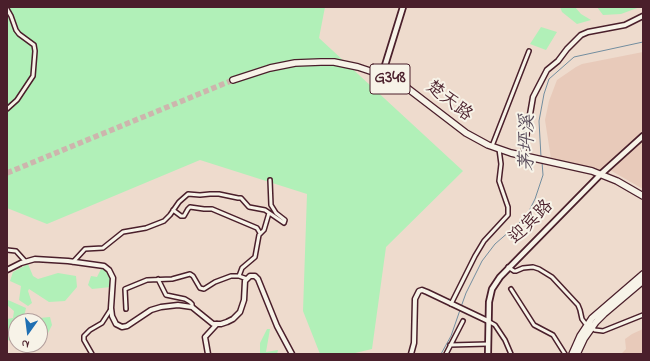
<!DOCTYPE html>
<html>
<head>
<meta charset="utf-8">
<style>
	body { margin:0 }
	#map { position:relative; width:650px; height:361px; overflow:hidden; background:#eedbcd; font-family:"Indie Flower",sans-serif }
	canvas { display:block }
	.frame { position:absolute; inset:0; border:8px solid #4a1f2b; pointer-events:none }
	.north { position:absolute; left:8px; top:313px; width:40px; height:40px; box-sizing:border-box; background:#f7f3e8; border:1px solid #b29e9c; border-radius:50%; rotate:194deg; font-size:11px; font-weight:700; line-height:16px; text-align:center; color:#4a1f2b }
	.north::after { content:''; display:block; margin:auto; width:14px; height:18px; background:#1f6fb2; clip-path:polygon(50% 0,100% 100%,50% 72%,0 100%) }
</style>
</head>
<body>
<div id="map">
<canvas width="650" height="361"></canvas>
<div class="frame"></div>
<div class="north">N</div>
</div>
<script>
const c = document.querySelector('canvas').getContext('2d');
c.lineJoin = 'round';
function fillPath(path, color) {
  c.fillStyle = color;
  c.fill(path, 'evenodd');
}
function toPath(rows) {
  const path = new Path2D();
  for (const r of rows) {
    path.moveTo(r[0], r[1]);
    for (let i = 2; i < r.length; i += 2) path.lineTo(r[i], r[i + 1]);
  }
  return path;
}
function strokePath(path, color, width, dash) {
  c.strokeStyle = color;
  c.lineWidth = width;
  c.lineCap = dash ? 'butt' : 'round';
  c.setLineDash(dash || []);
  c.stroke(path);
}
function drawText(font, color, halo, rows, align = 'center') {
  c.font = font + ' "Indie Flower","LXGW WenKai TC",sans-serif';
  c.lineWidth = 4;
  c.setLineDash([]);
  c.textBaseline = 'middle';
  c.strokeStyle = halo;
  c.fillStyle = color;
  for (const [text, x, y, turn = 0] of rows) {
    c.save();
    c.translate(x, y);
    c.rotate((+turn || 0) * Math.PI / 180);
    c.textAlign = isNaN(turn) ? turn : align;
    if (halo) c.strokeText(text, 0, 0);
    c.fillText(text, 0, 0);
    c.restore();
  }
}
fillPath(toPath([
	[643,52,643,135,600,172,551,159,545,120,549,101,557,80,576,67,582,64],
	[643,141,643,189,610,170],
	[643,329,643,354,621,354,626,349,625,339,632,334]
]), '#e8caba');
fillPath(toPath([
	[7,7,325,7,319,38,463,171,386,247,372,349,351,354,320,354,303,311,307,194,200,160,47,224,7,208],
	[560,7,575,7,581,14,591,20,577,24,562,12],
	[597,7,640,7,621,14,603,15],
	[541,27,557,32,546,50,530,44],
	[28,264,33,276,38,279,58,273,76,276,77,287,65,301,49,302,29,289,28,291,32,303,28,306,19,300,21,286,10,281,13,272],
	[101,269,106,269,110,276,111,287,92,289,88,285,91,276,97,277],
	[8,300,26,308,23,321,16,321,16,341,7,340,7,319,13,318,14,311,7,305],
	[50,317,52,325,48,333,41,334,40,321,26,321,29,319],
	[267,329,270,329,266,352,278,350,277,354,260,354,260,343]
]), '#b1f0b8');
strokePath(toPath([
	[541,157,539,121,544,94,549,79,574,57,643,42],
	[461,307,466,293,482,261,495,244,526,217,535,199,543,175,542,162],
	[441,354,451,336,460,310]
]), '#728d9f', 1);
strokePath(toPath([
	[7,173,233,80]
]), '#cdb5ad', 5.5, [5.5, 3]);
const minor = toPath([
	[7,9,11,16,16,30,19,34,34,45,35,51,33,76,17,100,7,109],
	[492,146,529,51],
	[173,210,181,216,184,216,188,209,190,207,204,209,212,209,257,228,260,233],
	[7,250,16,251,25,261],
	[73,262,85,249,103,248,123,232,146,228,164,221,170,215,179,202,188,194,200,195,210,194,219,194,238,198,241,198,249,207,265,210,284,223,285,220,276,213,271,205,270,180],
	[508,267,514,271,516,271,523,268,533,267,539,269,552,277,578,305,580,310,582,319,585,323,595,330,603,331,643,315],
	[239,276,242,268,255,257,259,235,264,230,269,213],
	[158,279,166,295,185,299,190,302,192,304,192,307],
	[511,289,534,325,553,335,565,354],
	[451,304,475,256,484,241,508,215,508,207,499,181,501,164,499,149],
	[126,309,125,289,147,280,172,279,190,274,193,276,200,288,204,289,215,282,231,276,239,276,247,279],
	[488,321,495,325,505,340,511,354],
	[450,345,488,344],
	[92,354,84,340,84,336,90,330,102,323,111,309],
	[446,354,463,321]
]);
const tertiary = toPath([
	[523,155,533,97,547,70,558,61,567,49,581,35,588,32,625,25,643,16],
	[7,270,21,263,35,259,68,261,104,266,109,270,113,278,111,308,112,316,116,324,122,327,127,326,151,310,161,307,178,305,192,307,213,324,221,324,227,322,233,319,240,312,244,300,245,281,250,276,255,276,258,279,277,326,292,354],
	[208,354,205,337,217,324],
	[411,354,414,343,415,299,419,291,422,290,427,292,488,321]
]);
const secondary = toPath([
	[382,75,403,7],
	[488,354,489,302,492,289,500,277,601,174,643,136]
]);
const trunk = toPath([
	[233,80,270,68,295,63,321,62,334,62,358,67,382,75,406,87,466,133,488,145,511,153,592,171,617,181,643,196],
	[572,354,580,336,592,318,643,274],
	[577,354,584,339,596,322,604,314,643,281]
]);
strokePath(minor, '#4a1f2b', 6);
strokePath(tertiary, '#4a1f2b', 7);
strokePath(secondary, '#4a1f2b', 8);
strokePath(trunk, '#4a1f2b', 8);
strokePath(minor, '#f7f3e8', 3);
strokePath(tertiary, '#f7f3e8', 4);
strokePath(secondary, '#f7f3e8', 4.5);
strokePath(trunk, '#f7f3e8', 5.5);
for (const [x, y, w] of [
	[390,79,40]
]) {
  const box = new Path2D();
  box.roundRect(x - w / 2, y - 15, w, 30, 3);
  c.fillStyle = '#f7f3e8';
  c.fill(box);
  strokePath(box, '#4a1f2b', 1);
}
drawText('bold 17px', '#4a1f2b', null, [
	["G348",390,79]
]);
drawText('18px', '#4a1f2b', '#f7f3e8', [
	["楚天路",448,102,38],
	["迎宾路",532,223,-45]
]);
drawText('italic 19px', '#5a4d5c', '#f7f3e8', [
	["茅坪溪",529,143,-89]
]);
</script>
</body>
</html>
